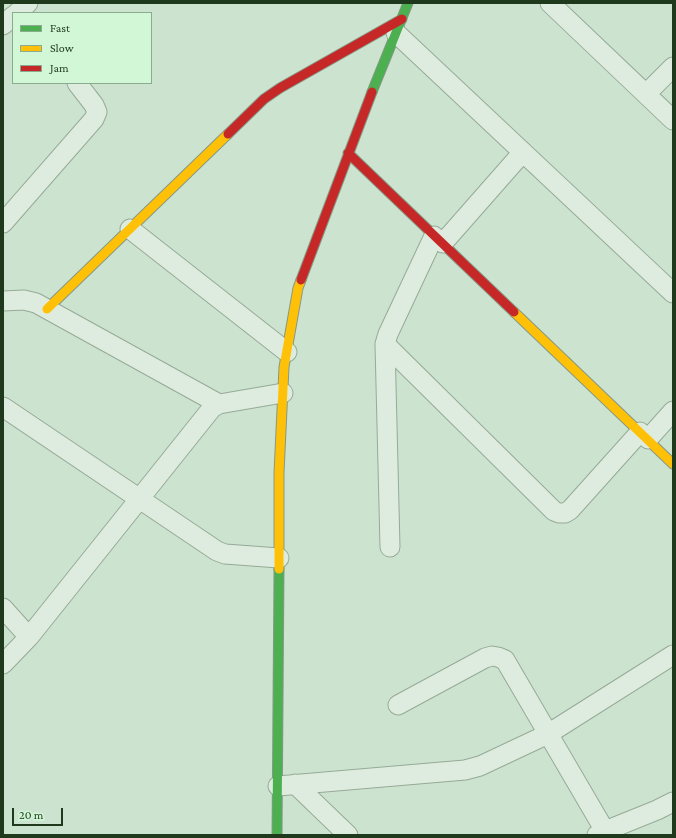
<!DOCTYPE html>
<html>
<head>
<meta charset="utf-8">
<style>
	body { margin:0 }
	#map { position:relative; width:676px; height:838px; overflow:hidden; background:#cce4cf; font-family:"Crimson Pro",serif }
	canvas { display:block }
	.frame { position:absolute; inset:0; border:4px solid #1f391d; pointer-events:none }
	.legend { position:absolute; left:12px; top:12px; width:140px; height:72px; box-sizing:border-box; background:#d1f7d7; border:1px solid #8aab8d; margin:0; padding:5px 7px; list-style:none; font-size:12px; color:#1f391d }
	.legend li { display:flex; align-items:center; gap:8px; height:20px }
	.legend b { width:20px; border:1px solid #8aab8d }
	.scale { position:absolute; left:12px; top:808px; width:51px; height:18px; box-sizing:border-box; border:2px solid #1f391d; border-top:0; padding-left:5px; font-size:12px; line-height:14px; white-space:nowrap; color:#1f391d; -webkit-text-stroke:3px #d1f7d7; paint-order:stroke }
</style>
</head>
<body>
<div id="map">
<canvas width="676" height="838"></canvas>
<div class="frame"></div>
<ul class="legend">
<li><b style="height:5px;background:#4caf50"></b>Fast</li>
<li><b style="height:5px;background:#ffc107"></b>Slow</li>
<li><b style="height:5px;background:#c62828"></b>Jam</li>
</ul>
<div class="scale">20 m</div>
</div>
<script>
const c = document.querySelector('canvas').getContext('2d');
c.lineJoin = 'round';
function toPath(rows) {
  const path = new Path2D();
  for (const r of rows) {
    path.moveTo(r[0], r[1]);
    for (let i = 2; i < r.length; i += 2) path.lineTo(r[i], r[i + 1]);
  }
  return path;
}
function strokePath(path, color, width, dash) {
  c.strokeStyle = color;
  c.lineWidth = width;
  c.lineCap = dash ? 'butt' : 'round';
  c.setLineDash(dash || []);
  c.stroke(path);
}
const street = toPath([
	[550,3,673,120],
	[17,13,28,3],
	[3,25,13,16],
	[396,33,673,293],
	[646,94,673,67],
	[3,223,94,119,97,112,94,105,77,83],
	[130,229,287,352],
	[443,243,523,152],
	[3,301,24,300,36,303,219,404],
	[385,344,554,511,559,513,565,513,570,510,640,432],
	[3,407,217,551,225,554,279,558],
	[648,439,673,411],
	[390,547,385,344,388,334,434,236],
	[3,608,29,637],
	[3,664,29,637,212,408,219,404,283,393],
	[398,705,485,658,492,656,498,657,505,660,605,831],
	[295,784,348,835],
	[278,786,465,770,480,766,548,734,673,655],
	[597,835,605,831,657,810,673,802]
]);
const fast = toPath([
	[372,92,408,3],
	[277,835,279,569]
]);
const slow = toPath([
	[47,309,228,134],
	[514,312,673,464],
	[279,569,279,473,284,367,298,288,301,280]
]);
const jam = toPath([
	[228,134,264,99,280,88,402,19],
	[348,153,514,312],
	[301,280,372,92]
]);
strokePath(street, '#96aa96', 21);
strokePath(fast, '#869986', 11);
strokePath(slow, '#869986', 11);
strokePath(jam, '#869986', 11);
strokePath(street, '#deece0', 19);
strokePath(fast, '#4caf50', 9);
strokePath(slow, '#ffc107', 9);
strokePath(jam, '#c62828', 9);
</script>
</body>
</html>
